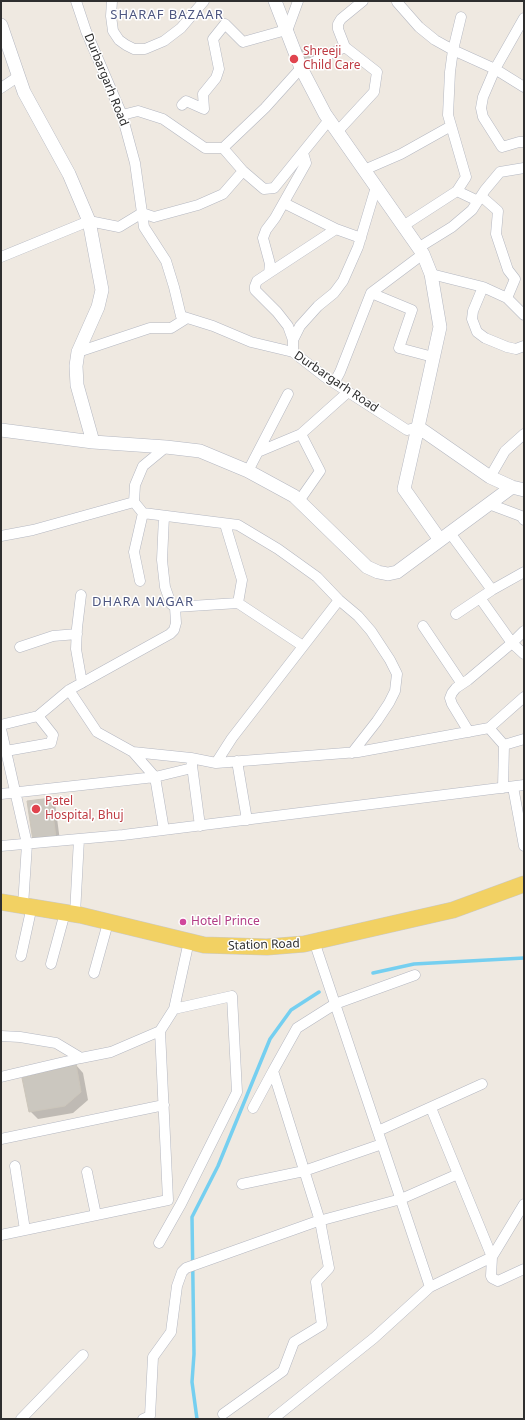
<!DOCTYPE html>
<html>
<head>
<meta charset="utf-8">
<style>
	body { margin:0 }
	#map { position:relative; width:525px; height:1420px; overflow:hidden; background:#efe9e1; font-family:"Noto Sans",sans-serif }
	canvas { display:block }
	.frame { position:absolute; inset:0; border:2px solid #2e2e2e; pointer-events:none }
</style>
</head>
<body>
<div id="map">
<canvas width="525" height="1420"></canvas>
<div class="frame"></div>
</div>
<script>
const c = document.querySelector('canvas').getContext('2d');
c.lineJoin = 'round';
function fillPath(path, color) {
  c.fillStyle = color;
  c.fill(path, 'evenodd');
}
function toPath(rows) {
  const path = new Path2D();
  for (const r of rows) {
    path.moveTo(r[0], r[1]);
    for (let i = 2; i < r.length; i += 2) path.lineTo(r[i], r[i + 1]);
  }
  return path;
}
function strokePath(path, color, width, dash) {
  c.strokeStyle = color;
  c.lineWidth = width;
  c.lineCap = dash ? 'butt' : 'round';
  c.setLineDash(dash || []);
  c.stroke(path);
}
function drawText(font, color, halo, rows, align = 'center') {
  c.font = font + ' "Noto Sans",sans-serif';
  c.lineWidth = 3;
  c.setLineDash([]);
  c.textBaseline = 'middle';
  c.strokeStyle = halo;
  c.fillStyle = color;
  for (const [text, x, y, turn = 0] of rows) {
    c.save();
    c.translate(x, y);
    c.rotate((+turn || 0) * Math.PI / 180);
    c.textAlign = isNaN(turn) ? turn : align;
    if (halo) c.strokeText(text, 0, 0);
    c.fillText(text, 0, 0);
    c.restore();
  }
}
fillPath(toPath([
	[313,50,315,52,316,61,302,62],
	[51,799,55,803,60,841,37,844],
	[76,1065,83,1073,88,1100,73,1113,38,1119,30,1111]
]), '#0003');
strokePath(toPath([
	[373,973,414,964,524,958],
	[197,1419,192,1382,194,1354,192,1217,218,1166,270,1039,291,1010,319,992]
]), '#75cff0', 3.5);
const building = toPath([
	[313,49,314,59,299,60,298,50,313,49],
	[51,798,56,838,33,841,27,801,51,798],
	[76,1064,81,1092,65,1106,29,1112,22,1078,76,1064]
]);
fillPath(building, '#cbc7bf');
strokePath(building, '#cbc5ba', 1);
const minor = toPath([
	[76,1,86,31,122,115,135,163,144,227,166,261,174,287,181,316,213,326,251,342,293,352,325,377,407,430,418,427],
	[112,1,111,16,113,31,119,40,126,45,134,49,145,49,164,41,181,28,204,1],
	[397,2,419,27,435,40,453,50,495,69,524,87],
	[524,18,495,69,483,97,481,108,483,117,502,147,519,142,524,142],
	[287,31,298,1],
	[1,88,19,76],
	[182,105,186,101,204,109,203,94,216,78,219,69,213,39,225,24,243,42,286,30],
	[122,115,138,111,163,119,205,148,223,148,265,108,301,68,345,47,338,29,338,24,341,19,363,1],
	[337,132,374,92,377,72,345,47],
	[223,148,243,171,264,189,274,188,329,120],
	[364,170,401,154,451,126],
	[457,191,478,201],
	[481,196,498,211,496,234,508,270,515,279,507,298,524,315],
	[284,203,336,229,361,238],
	[403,226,457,191,466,177,448,115,450,72,453,50,461,17],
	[418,248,452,227,472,210,485,190,500,172,524,168],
	[1,257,89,221,119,227,142,213,154,217,198,205,223,194,243,171],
	[269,273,336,229],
	[431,274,483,287,507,298],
	[483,287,473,311,472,319,477,332,485,338,507,347,516,349,524,346],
	[371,293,412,310,399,348,433,357],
	[293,340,300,326,318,306,334,293,343,281,358,247,376,187],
	[78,352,150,328,171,328,187,318],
	[293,352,293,340,288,326,277,312,255,290,255,286,257,281,269,273,270,264,263,238,266,230,275,218,306,163,303,153],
	[334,383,340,372,371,293,423,254],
	[166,447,143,466,135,485,134,502,143,513,238,525,278,549,317,577,339,600,358,616,371,631,390,660,397,674,395,691,389,703,377,721,352,753],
	[258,452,301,434],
	[248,471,288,394],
	[490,477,505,451,524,434],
	[299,501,320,471,301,434,348,392],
	[489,504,521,516,524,520],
	[164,516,162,560,165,587,171,604,175,607,238,603,303,646],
	[225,524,242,580,238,603],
	[450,533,492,590],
	[1,536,33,530,134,502],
	[140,581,134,552,143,513],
	[81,595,77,628,76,649,82,683],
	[480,598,512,643,524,654],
	[456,614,492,590,524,572],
	[423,626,462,684],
	[20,647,53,636,77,634],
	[69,690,97,732,133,752,155,777,164,830],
	[1,725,38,716],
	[489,728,504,745],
	[1,729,27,844,23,906],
	[469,732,452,704,450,698,452,693,456,688,468,680,512,643,524,631],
	[6,751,51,743,53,735,38,716,69,690,170,634,174,630,176,623,175,607],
	[133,752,191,758,200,826],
	[191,758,216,763,358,752,489,728,524,697],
	[237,761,247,820],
	[216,763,232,738,339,600],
	[513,787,524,846],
	[503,788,504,745,524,739],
	[1,794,155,777,192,768],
	[1,846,123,835,524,785],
	[75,914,79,839],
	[317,950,430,1287],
	[21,956,30,915],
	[51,964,63,920],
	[94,973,106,930],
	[1,1036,20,1037,56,1043,81,1058,111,1052,160,1031,174,1009,187,950],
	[1,1077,81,1058],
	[253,1108,273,1071],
	[431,1108,492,1257,491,1276,492,1278,498,1281,524,1269],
	[378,1131,482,1084],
	[1,1139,164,1105],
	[15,1166,25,1230],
	[87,1172,96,1215],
	[242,1184,304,1171,382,1144],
	[1,1235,168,1200,160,1031],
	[159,1243,181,1204,237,1092,232,996,174,1009],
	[223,1414,283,1371,294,1342,322,1325,316,1282,329,1268,320,1221,273,1071,297,1028,335,1004,415,975],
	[21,1419,83,1355],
	[143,1419,150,1416,153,1357,171,1332,177,1286,182,1272,186,1268,315,1222,401,1199,458,1174],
	[273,1419,374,1338,430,1287,492,1257,524,1204]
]);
const tertiary = toPath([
	[275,1,301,68,325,114,423,254,431,274,440,327,418,427,490,477,512,487,524,490],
	[1,25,24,92,69,174,89,221,102,290,98,307,78,352,76,366,77,385,93,442],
	[418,427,404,489,440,540],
	[1,430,93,442,166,447,200,451,248,471,294,496,367,567,378,572,388,574,397,572,512,487]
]);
const primary = toPath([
	[1,902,80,915,204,945,267,947,304,944,453,910,524,884]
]);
strokePath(minor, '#b4b7c1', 11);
strokePath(tertiary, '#b4b7c1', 14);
strokePath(primary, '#c9c9c9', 17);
strokePath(minor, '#fff', 10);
strokePath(tertiary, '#fff', 13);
strokePath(primary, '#f2d163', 16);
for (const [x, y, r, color] of [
	[294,59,5,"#e0444e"],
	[36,809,5,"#e0444e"],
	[183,922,4,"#d1479c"]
]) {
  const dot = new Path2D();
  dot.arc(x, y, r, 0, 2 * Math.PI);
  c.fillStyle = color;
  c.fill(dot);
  strokePath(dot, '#fff', 1.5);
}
drawText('12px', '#be3a42', '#fff', [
	["Shreeji",303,52],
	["Child Care",303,66],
	["Patel",45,802],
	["Hospital, Bhuj",45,816]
], 'left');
drawText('12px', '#2e2e2e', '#fff', [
	["Durbargarh Road",106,80,68],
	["Durbargarh Road",336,382,34],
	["Station Road",264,945,-2]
]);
drawText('12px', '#b23c85', '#fff', [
	["Hotel Prince",191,922]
], 'left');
c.letterSpacing = '1px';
drawText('13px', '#4d5680', '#fff', [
	["SHARAF BAZAAR",167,15],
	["DHARA NAGAR",143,602]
]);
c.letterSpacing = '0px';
</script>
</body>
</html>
